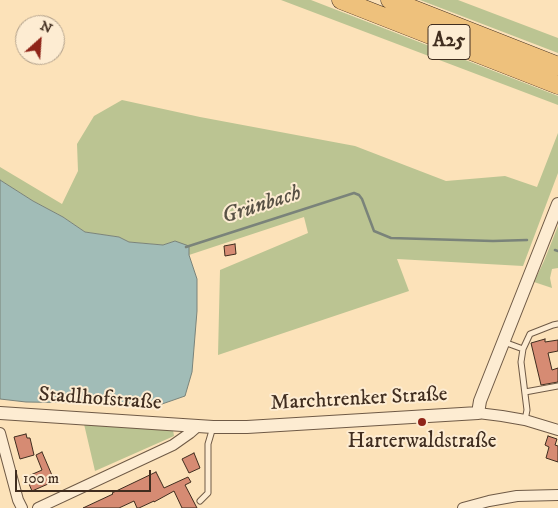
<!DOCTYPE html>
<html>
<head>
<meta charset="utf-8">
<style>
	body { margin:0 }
	#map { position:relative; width:558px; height:508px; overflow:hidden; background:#fce2b9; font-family:"IM FELL DW Pica",serif }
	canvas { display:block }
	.north { position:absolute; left:15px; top:15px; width:50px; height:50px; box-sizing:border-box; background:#fdecd2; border:1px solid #b1a08a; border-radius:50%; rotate:26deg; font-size:14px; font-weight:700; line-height:20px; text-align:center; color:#402d1f }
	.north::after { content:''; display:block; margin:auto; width:18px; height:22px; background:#8f2418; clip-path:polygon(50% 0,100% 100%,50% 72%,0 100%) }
	.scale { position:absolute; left:15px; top:470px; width:136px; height:22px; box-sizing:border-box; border:2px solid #402d1f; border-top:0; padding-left:6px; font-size:15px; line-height:18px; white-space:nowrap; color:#402d1f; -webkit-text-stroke:4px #fdecd2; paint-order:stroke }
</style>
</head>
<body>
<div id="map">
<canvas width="558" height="508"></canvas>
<div class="north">N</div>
<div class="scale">100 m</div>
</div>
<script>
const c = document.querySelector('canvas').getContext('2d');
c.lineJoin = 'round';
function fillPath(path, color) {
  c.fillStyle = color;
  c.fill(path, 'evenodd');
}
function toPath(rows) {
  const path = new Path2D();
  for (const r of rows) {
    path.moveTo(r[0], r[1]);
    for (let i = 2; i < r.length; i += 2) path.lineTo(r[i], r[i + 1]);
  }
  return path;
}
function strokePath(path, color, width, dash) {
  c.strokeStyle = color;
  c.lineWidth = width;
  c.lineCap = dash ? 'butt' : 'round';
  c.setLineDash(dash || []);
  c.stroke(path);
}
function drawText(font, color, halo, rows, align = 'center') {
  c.font = font + ' "IM FELL DW Pica",serif';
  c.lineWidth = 4;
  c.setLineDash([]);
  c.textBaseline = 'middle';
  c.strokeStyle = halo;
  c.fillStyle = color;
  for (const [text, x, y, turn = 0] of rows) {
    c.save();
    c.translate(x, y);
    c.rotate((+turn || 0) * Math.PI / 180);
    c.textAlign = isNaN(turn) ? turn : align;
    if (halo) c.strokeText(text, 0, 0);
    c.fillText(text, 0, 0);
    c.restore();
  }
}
fillPath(toPath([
	[281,0,311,0,558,96,558,105],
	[420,0,458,0,558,38,558,53],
	[122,100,200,117,355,146,446,181,505,176,537,187,558,133,558,173,523,266,397,259,409,291,218,355,220,270,308,233,304,217,189,255,175,241,163,245,129,242,119,237,85,232,63,217,33,201,0,180,0,167,62,204,78,171,77,144,94,116],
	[558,226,558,268,552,269,550,278,552,288,534,282,544,261],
	[84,424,173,430,174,436,95,471]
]), '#bbc492');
const water = toPath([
	[0,180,33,201,63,217,85,232,119,237,129,242,163,245,175,241,189,246,189,255,197,279,197,311,192,372,185,396,162,404,26,402,0,399,0,180]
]);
fillPath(water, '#a1bcb7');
strokePath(water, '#7a837a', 1);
strokePath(toPath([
	[186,247,354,193,359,195,362,199,374,231,391,238,493,241,527,240],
	[555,250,558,251]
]), '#7a837a', 2.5);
const building = toPath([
	[235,244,236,254,225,256,224,246,235,244],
	[545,339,545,342,558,340,558,351,548,353,552,370,558,368,558,382,541,385,531,343,545,339],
	[26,434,27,438,30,438,34,455,20,459,14,437,26,434],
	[548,436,557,439,555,445,558,446,558,462,546,458,549,447,545,445,548,436],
	[42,452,54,480,47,483,48,484,32,491,26,477,42,470,36,455,42,452],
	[194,453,200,468,189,473,182,459,194,453],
	[156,472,164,488,188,477,191,482,185,485,197,508,182,508,174,491,154,502,154,501,139,508,137,508,134,501,119,508,83,508,113,494,112,493,156,472]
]);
fillPath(building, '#d68b73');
strokePath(building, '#402d1f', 1);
const service = toPath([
	[504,342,523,349],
	[525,392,558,386],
	[525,420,527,410,521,362,523,349,530,334,553,325,558,324],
	[200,501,208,493,208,444,213,427]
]);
const minor = toPath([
	[478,413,502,416,525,420,558,430],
	[0,433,18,500,22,508],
	[38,508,173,445,190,433,198,426],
	[463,508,489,501,517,496,558,495]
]);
const tertiary = toPath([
	[0,413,213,427,247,427,478,413,480,401,558,204]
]);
const motorway = toPath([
	[341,0,558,85],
	[390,0,558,66]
]);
strokePath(service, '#6f5a46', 7);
strokePath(minor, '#6f5a46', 12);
strokePath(tertiary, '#6f5a46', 14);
strokePath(motorway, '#402d1f', 19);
strokePath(service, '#fdecd2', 5);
strokePath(minor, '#fdecd2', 10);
strokePath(tertiary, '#fdecd2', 12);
strokePath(motorway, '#eec17c', 18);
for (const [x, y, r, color] of [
	[422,422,5,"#8f2418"]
]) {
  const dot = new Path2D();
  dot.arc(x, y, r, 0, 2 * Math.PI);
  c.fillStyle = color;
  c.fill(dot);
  strokePath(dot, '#fdecd2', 2);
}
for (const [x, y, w] of [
	[449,42,42]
]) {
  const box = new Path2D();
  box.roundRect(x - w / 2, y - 17.5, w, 35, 4);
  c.fillStyle = '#fdecd2';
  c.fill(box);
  strokePath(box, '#402d1f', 1);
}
drawText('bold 20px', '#402d1f', null, [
	["A25",449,42]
]);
drawText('21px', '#402d1f', '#fdecd2', [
	["Stadlhofstraße",100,400,4],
	["Marchtrenker Straße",359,400,-3]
]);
drawText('21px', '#402d1f', '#fdecd2', [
	["Harterwaldstraße",422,443]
]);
drawText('italic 22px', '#585145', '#fdecd2', [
	["Grünbach",262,206,-18]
]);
</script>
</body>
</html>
